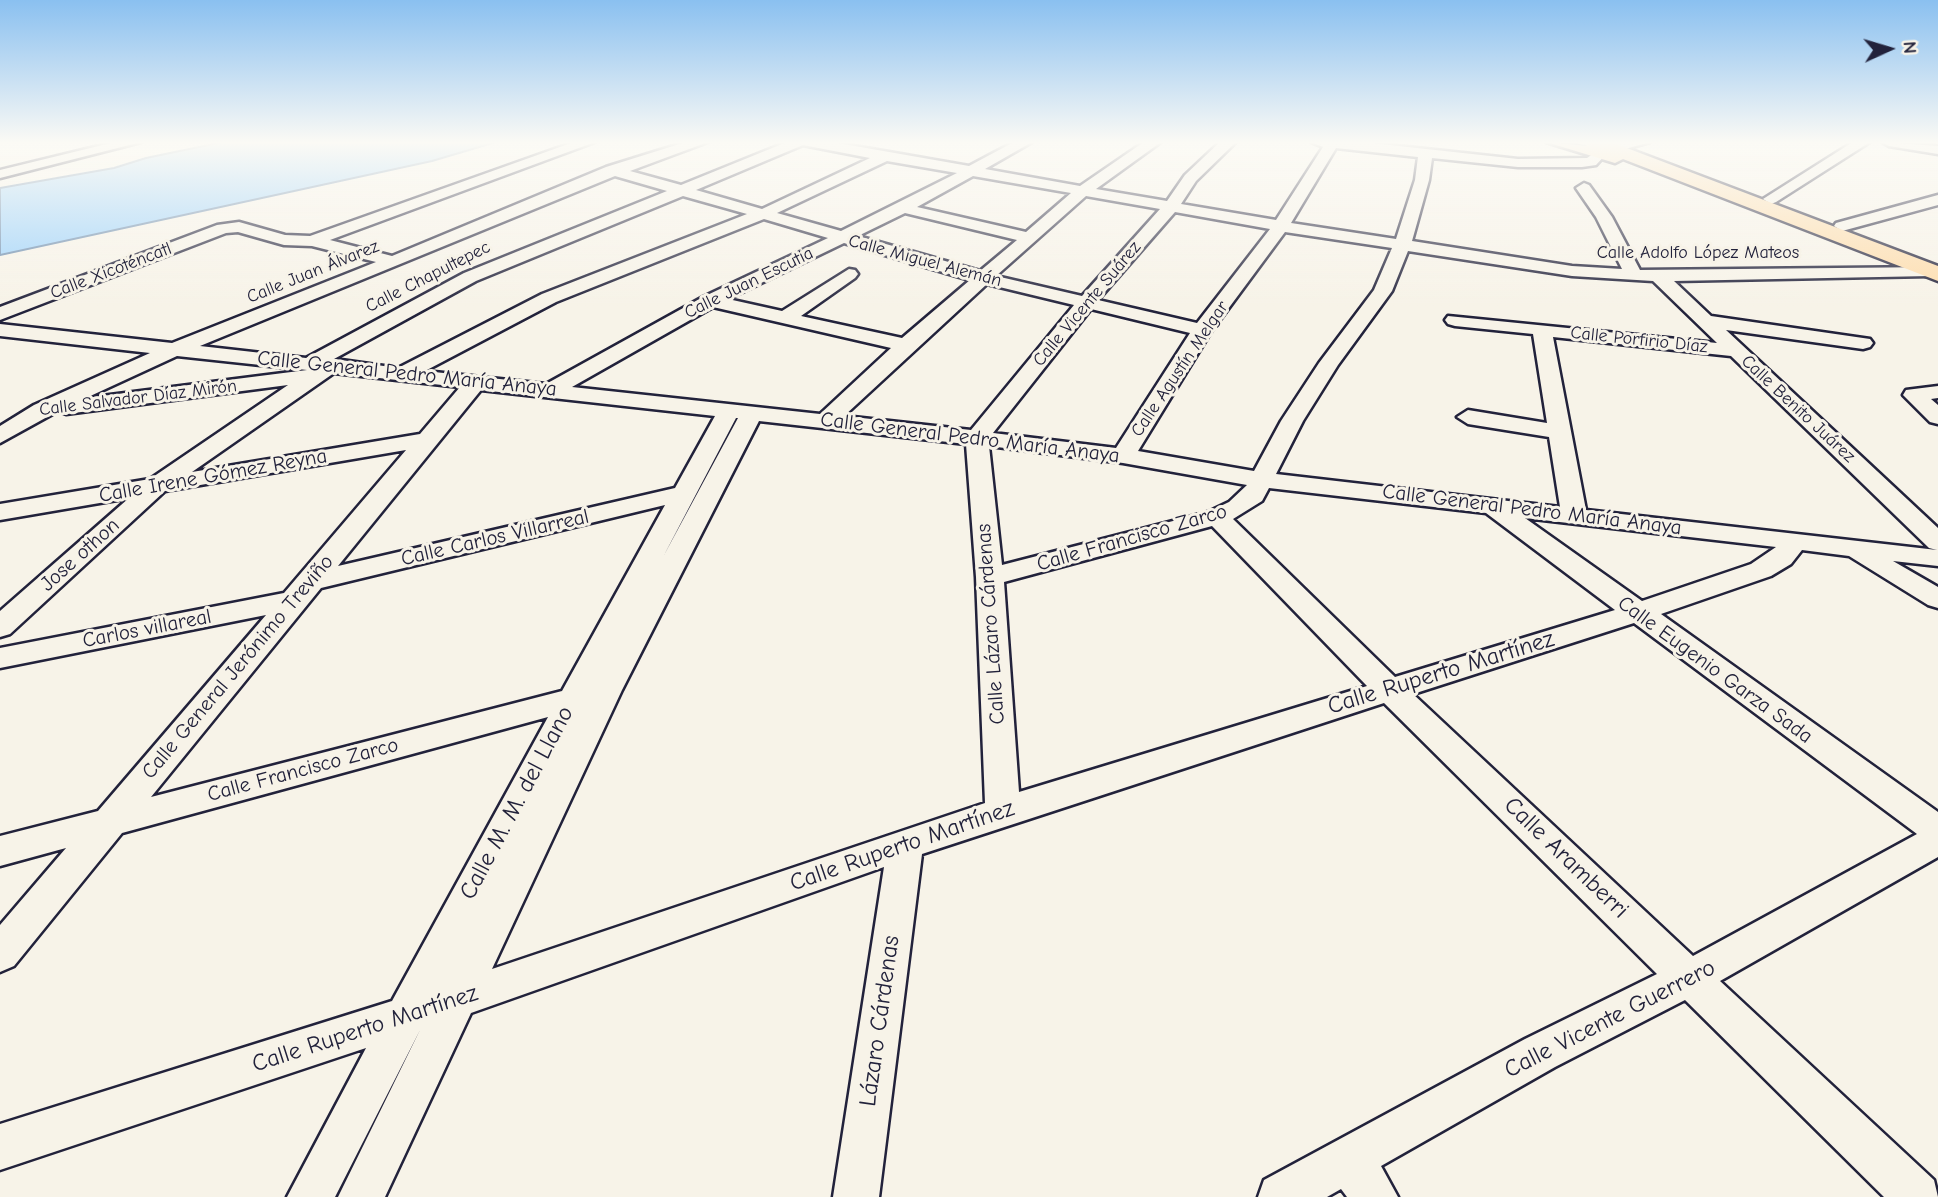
<!DOCTYPE html>
<html>
<head>
<meta charset="utf-8">
<style>
	body { margin:0 }
	#map { position:relative; width:1938px; height:1197px; overflow:hidden; background:#f7f3e8; font-family:"Comic Neue",sans-serif }
	canvas { display:block }
	.north { position:absolute; left:1854px; top:14px; width:70px; height:70px; -webkit-text-stroke:5px #f7f3e8; paint-order:stroke; rotate:86deg; font-size:19px; font-weight:700; line-height:28px; text-align:center; color:#22223b }
	.north::after { content:''; display:block; margin:auto; width:24px; height:32px; background:#22223b; clip-path:polygon(50% 0,100% 100%,50% 72%,0 100%) }
</style>
</head>
<body>
<div id="map">
<canvas width="1938" height="1197"></canvas>
<div class="north">N</div>
</div>
<script>
const c = document.querySelector('canvas').getContext('2d');
c.lineJoin = 'round';
function fillPath(path, color) {
  c.fillStyle = color;
  c.fill(path, 'evenodd');
}
function toPath(rows) {
  const path = new Path2D();
  for (const r of rows) {
    path.moveTo(r[0], r[1]);
    for (let i = 2; i < r.length; i += 2) path.lineTo(r[i], r[i + 1]);
  }
  return path;
}
function strokePath(path, color, width, dash) {
  c.strokeStyle = color;
  c.lineWidth = width;
  c.lineCap = dash ? 'butt' : 'round';
  c.setLineDash(dash || []);
  c.stroke(path);
}
function drawText(font, color, halo, rows, align = 'center') {
  c.font = font + ' "Comic Neue",sans-serif';
  c.lineWidth = 6;
  c.setLineDash([]);
  c.textBaseline = 'middle';
  c.strokeStyle = halo;
  c.fillStyle = color;
  for (const [text, x, y, turn = 0] of rows) {
    c.save();
    c.translate(x, y);
    c.rotate((+turn || 0) * Math.PI / 180);
    c.textAlign = isNaN(turn) ? turn : align;
    if (halo) c.strokeText(text, 0, 0);
    c.fillText(text, 0, 0);
    c.restore();
  }
}
const water = toPath([
	[223,142,496,142,432,161,0,255,0,188,114,168,146,158,223,142]
]);
fillPath(water, '#9dd2fb');
strokePath(water, '#6c8cae', 2);
const minor = toPath([
	[115,142,141,142,0,178,0,170,115,142],
	[574,142,595,142,330,240,392,256,606,167,686,142,708,142,630,171,681,185,787,142,832,142,969,166,1014,142,1032,142,985,169,1080,186,1144,142,1161,142,1096,189,1167,201,1185,175,1220,142,1236,142,1196,181,1181,204,1276,220,1323,147,1311,142,1362,142,1518,159,1587,158,1600,149,1571,142,1650,142,1618,151,1601,149,1607,153,1596,165,1582,167,1518,167,1432,158,1429,180,1412,241,1572,266,1622,269,1596,217,1576,188,1584,183,1589,185,1612,217,1640,270,1936,267,1936,275,1930,276,1674,281,1711,316,1870,339,1873,343,1870,347,1863,349,1726,330,1938,528,1938,566,1893,561,1938,587,1938,608,1928,605,1849,556,1802,550,1791,564,1771,576,1661,614,1938,812,1938,857,1720,981,1934,1180,1938,1197,1884,1197,1685,1000,1555,1067,1381,1166,1398,1197,1347,1197,1341,1189,1327,1197,1258,1197,1264,1180,1525,1039,1657,974,1384,703,922,854,879,1197,833,1197,884,867,471,1013,385,1197,338,1197,420,1030,335,1197,287,1197,366,1048,0,1170,0,1124,392,1001,548,717,122,833,14,966,0,972,0,925,66,848,0,866,0,836,98,811,266,615,0,668,0,648,284,593,406,450,165,491,10,634,0,637,0,611,129,498,0,520,0,504,150,479,288,385,66,414,58,411,0,443,0,426,34,405,150,353,0,336,0,324,172,343,376,262,312,246,284,245,238,232,226,233,0,320,0,307,217,225,239,222,285,235,310,236,574,142],
	[803,145,870,158,762,209,696,190,803,145],
	[1336,148,1418,157,1415,180,1396,239,1291,223,1336,148],
	[887,161,957,173,841,231,777,213,887,161],
	[615,176,667,191,464,273,306,358,200,346,615,176],
	[973,176,1071,193,1026,232,917,207,973,176],
	[683,196,747,214,542,294,398,368,334,359,476,281,683,196],
	[1086,196,1160,209,1082,296,996,276,1086,196],
	[1175,212,1270,229,1197,323,1098,300,1175,212],
	[905,213,1017,240,980,271,858,236,905,213],
	[764,219,828,238,703,297,546,384,425,371,556,302,764,219],
	[1285,232,1392,248,1374,290,1319,363,1281,421,1254,471,1138,451,1211,332,1285,232],
	[844,243,970,280,902,338,801,316,855,278,858,274,855,270,849,269,782,311,728,299,844,243],
	[1408,251,1572,276,1653,281,1717,343,1448,316,1445,320,1448,324,1455,326,1533,334,1547,423,1468,410,1457,417,1468,424,1549,437,1560,507,1276,474,1303,421,1338,365,1392,291,1408,251],
	[987,284,1074,305,971,430,844,416,987,284],
	[713,307,891,348,820,414,572,387,713,307],
	[1091,309,1190,333,1116,448,993,433,1091,309],
	[1553,337,1731,356,1929,548,1937,550,1586,510,1553,337],
	[177,356,307,370,86,398,177,356],
	[334,373,460,387,420,434,192,472,334,373],
	[481,390,715,416,675,488,338,566,481,390],
	[736,418,738,418,663,557,736,418],
	[759,421,966,444,976,577,985,803,492,969,622,690,759,421],
	[989,446,1123,463,1247,485,1229,502,1208,512,1002,565,989,446],
	[1269,488,1486,513,1615,610,1395,677,1233,519,1262,501,1269,488],
	[665,505,562,691,151,797,321,588,665,505],
	[1525,518,1776,547,1751,564,1642,601,1525,518],
	[1212,526,1367,686,1019,792,1004,582,1212,526],
	[1634,623,1917,834,1693,956,1413,694,1634,623],
	[1853,142,1870,142,1776,202,1771,204,1763,199,1853,142],
	[1882,142,1938,146,1938,154,1889,146,1882,142],
	[1938,195,1938,205,1842,231,1834,226,1836,223,1938,195],
	[1938,386,1938,398,1931,399,1938,405,1938,424,1930,422,1903,395,1906,390,1938,386]
]);
const major = toPath([
	[1546,142,1588,146,1586,142,1611,142,1938,266,1938,281,1623,159,1615,163,1546,142]
]);
strokePath(minor, '#22223b', 5);
strokePath(major, '#22223b', 5);
fillPath(minor, '#f7f3e8');
fillPath(major, '#fddcac');
const sky = c.createLinearGradient(0, 0, 0, 310);
sky.addColorStop(0, '#8ac0f0');
sky.addColorStop(0.46, '#fbfaf5');
sky.addColorStop(1, '#fbfaf500');
c.fillStyle = sky;
c.fillRect(0, 0, 1938, 310);
drawText('18px', '#22223b', '#f7f3e8', [
	["Calle Adolfo López Mateos",1698,253],
	["Calle Miguel Alemán",925,261,15],
	["Calle Xicoténcatl",111,271,-21],
	["Calle Juan Álvarez",313,272,-22],
	["Calle Chapultepec",428,277,-27],
	["Calle Juan Escutia",749,283,-26],
	["Calle Vicente Suárez",1087,304,-50],
	["Calle Porfirio Díaz",1639,340,6],
	["Calle Agustín Melgar",1180,369,-56],
	["Calle Salvador Díaz Mirón",138,398,-7],
	["Calle Benito Juárez",1798,409,43]
]);
drawText('21px', '#22223b', '#f7f3e8', [
	["Calle General Pedro María Anaya",407,374,6],
	["Calle General Pedro María Anaya",970,438,7],
	["Calle Irene Gómez Reyna",213,476,-10],
	["Calle General Pedro María Anaya",1532,510,7],
	["Calle Carlos Villarreal",495,538,-13],
	["Calle Francisco Zarco",1132,538,-16],
	["Jose othon",80,555,-42],
	["Calle Lázaro Cárdenas",991,624,-94],
	["Carlos villareal",147,629,-11],
	["Calle General Jerónimo Treviño",238,667,-50],
	["Calle Eugenio Garza Sada",1715,670,36],
	["Calle Francisco Zarco",303,770,-15]
]);
drawText('24px', '#22223b', '#f7f3e8', [
	["Calle Ruperto Martínez",1441,673,-17],
	["Calle M. M. del Llano",517,803,-62],
	["Calle Ruperto Martínez",902,846,-19],
	["Calle Aramberri",1566,858,44],
	["Calle Vicente Guerrero",1610,1019,-27],
	["Lázaro Cárdenas",880,1021,-82],
	["Calle Ruperto Martínez",365,1029,-18]
]);
</script>
</body>
</html>
